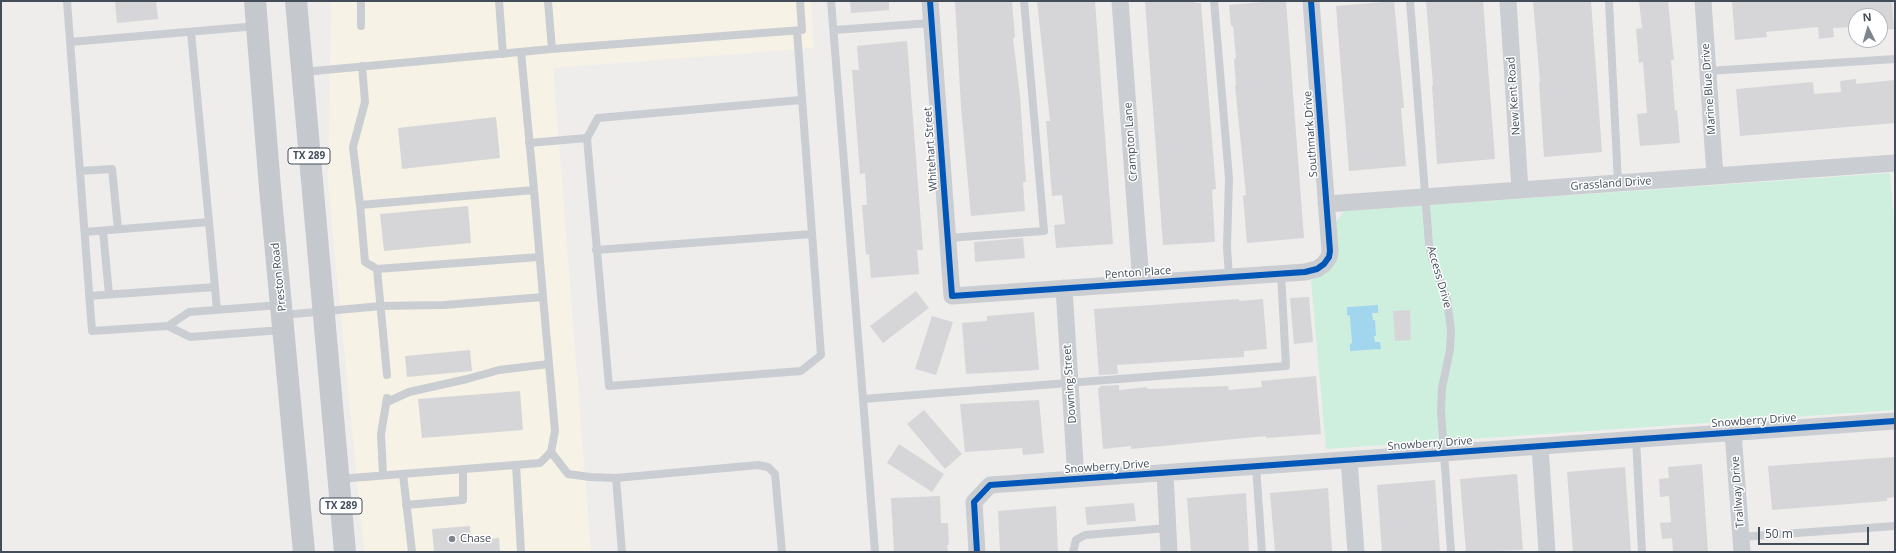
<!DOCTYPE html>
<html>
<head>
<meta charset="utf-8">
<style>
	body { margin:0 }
	#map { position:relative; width:1896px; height:553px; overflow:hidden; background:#eeedec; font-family:"Open Sans",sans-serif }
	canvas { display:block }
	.frame { position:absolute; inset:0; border:2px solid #434d5a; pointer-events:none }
	.north { position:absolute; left:1848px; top:8px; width:40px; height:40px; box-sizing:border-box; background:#fff; border:1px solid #b4b8bd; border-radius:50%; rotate:355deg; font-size:11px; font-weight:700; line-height:16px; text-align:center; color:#434d5a }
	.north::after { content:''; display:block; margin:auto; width:14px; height:18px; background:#7f858d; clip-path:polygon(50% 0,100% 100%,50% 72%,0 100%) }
	.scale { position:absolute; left:1758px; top:527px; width:111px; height:18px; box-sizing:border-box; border:2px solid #434d5a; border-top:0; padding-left:5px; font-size:12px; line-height:14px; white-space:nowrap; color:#434d5a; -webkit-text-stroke:3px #fff; paint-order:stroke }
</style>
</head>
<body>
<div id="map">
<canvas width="1896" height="553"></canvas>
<div class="frame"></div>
<div class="north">N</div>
<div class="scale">50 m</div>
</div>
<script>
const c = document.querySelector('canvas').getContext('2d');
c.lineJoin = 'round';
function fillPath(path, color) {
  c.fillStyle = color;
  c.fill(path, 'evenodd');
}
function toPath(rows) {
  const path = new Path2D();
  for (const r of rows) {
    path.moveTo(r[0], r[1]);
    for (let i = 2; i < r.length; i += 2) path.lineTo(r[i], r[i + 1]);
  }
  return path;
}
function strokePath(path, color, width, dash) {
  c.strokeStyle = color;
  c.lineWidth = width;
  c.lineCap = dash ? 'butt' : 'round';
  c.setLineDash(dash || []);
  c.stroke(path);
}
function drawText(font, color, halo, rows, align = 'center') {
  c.font = font + ' "Open Sans",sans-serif';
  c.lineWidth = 3;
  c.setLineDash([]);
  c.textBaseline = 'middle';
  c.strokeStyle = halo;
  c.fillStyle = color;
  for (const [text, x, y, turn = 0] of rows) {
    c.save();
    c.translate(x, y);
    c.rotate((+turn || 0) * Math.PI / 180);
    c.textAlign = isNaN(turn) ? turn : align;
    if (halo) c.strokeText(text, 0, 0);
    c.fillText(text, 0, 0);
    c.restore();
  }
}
fillPath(toPath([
	[331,1,811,1,814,48,553,68,591,552,364,552,328,184]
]), '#f6f2e6');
fillPath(toPath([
	[1890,173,1895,236,1895,410,1326,449,1311,280,1321,275,1335,223,1344,211]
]), '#cfefde');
fillPath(toPath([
	[1378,305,1378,313,1372,313,1373,320,1375,320,1376,336,1374,336,1375,342,1380,342,1381,349,1350,351,1350,344,1352,343,1350,316,1347,315,1347,307]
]), '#a2d6ee');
fillPath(toPath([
	[115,1,156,1,158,19,117,23],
	[850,1,889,1,889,10,851,13],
	[955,1,1012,1,1015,37,1013,38,1020,96,1026,182,1023,182,1025,211,971,216,961,107],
	[1037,1,1095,1,1113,244,1056,248,1054,225,1065,224,1062,195,1052,196,1046,121,1050,121],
	[1145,1,1195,1,1195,3,1201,3,1216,189,1212,190,1215,242,1163,245],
	[1273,1,1286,1,1304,238,1247,243,1243,196,1246,195,1235,86,1236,86,1234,59,1236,58,1233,26,1231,26,1229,5],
	[1394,1,1404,108,1401,108,1406,166,1349,171,1336,6],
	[1426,1,1483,1,1495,159,1437,164,1432,85,1433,85],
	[1533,1,1591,1,1602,152,1544,157,1539,82,1540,82],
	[1639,1,1668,1,1674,60,1671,60,1675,111,1677,110,1680,143,1640,146,1637,114,1647,113,1643,62,1639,63,1636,29,1642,28],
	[1732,1,1892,1,1894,29,1880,30,1880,16,1851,16,1852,27,1833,28,1834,37,1819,39,1818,27,1766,32,1767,37,1735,40],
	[907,41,923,250,917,250,919,274,871,278,869,254,866,255,862,205,867,205,865,173,860,174,852,70,859,70,857,46],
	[1856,79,1856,84,1895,80,1895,123,1740,136,1736,89,1813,82,1814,94,1841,92,1840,81],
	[496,117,500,158,402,169,398,128],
	[468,206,471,243,384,251,380,214],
	[1023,238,1025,258,975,262,974,242],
	[916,291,929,308,883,343,870,326],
	[1309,297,1313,342,1294,344,1290,298],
	[1239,299,1239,301,1263,299,1267,349,1244,351,1244,357,1117,365,1118,374,1099,375,1094,309],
	[1410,310,1411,340,1395,341,1393,311],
	[1034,312,1039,370,966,374,962,323,987,321,987,316],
	[932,316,953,322,936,375,915,369],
	[470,350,472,371,407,377,405,356],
	[1316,376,1321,434,1266,438,1266,436,1131,449,1131,446,1103,449,1098,388,1100,388,1100,386,1119,385,1119,390,1147,387,1147,389,1228,386,1229,390,1262,387,1261,381],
	[520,391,523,430,422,438,418,399],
	[1039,400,1044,453,1023,455,1022,448,965,452,960,404],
	[924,410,962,454,945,469,907,424],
	[899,444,944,474,932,492,887,463],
	[1895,457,1895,497,1887,498,1887,501,1772,510,1768,466],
	[1702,464,1708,552,1673,552,1672,538,1662,539,1660,523,1671,522,1669,496,1660,497,1659,479,1669,478,1668,467],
	[1625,467,1631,552,1573,552,1567,472],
	[1517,474,1523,550,1466,552,1460,479],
	[1435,480,1440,552,1382,552,1377,485],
	[1328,488,1332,552,1275,552,1270,493],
	[1246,493,1249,552,1191,552,1187,498],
	[940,496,941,523,948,523,949,545,947,545,948,552,894,552,891,498],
	[1134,503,1136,521,1087,525,1085,507],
	[1056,506,1058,552,1000,552,998,511],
	[470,526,471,541,499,538,500,552,434,552,432,529]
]), '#d6d6d8');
strokePath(toPath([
	[67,1,92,331,168,326,190,337,282,330],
	[361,1,361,26],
	[499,1,503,54],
	[831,1,863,399,1286,366,1281,273],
	[1214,1,1229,178,1227,247,1229,277],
	[1410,1,1429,244,1432,258,1447,299,1451,330,1450,350,1442,388,1441,410,1451,552],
	[1609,1,1618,183],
	[834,30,931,23],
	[70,42,257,26],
	[552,49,802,30,800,1],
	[521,52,534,190],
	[1708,71,1895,59],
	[303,72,552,49,548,1],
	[587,138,598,118,801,100],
	[529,143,587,138,609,386,801,371,821,355,797,31],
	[80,171,112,169,118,229],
	[360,205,353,147,365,102,362,66],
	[209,222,217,310],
	[103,231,109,294],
	[85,232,209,222,191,32],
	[948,238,1044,231,1024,1],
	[596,250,812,234],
	[377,269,539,257],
	[89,296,215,287],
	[283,315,381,306,444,305,543,297,555,431,551,452,540,463,339,479],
	[168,326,189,312,280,305],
	[387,375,377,269,365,262,360,205,534,190,543,297],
	[863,399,875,552],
	[387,402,409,392,467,379,499,370,549,364],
	[1636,439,1642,552],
	[551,452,568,474,590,477,616,478,758,465,768,467,775,474,782,552],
	[516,465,521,552],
	[1256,466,1262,552],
	[403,474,412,552],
	[383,475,381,434,387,398],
	[616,478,622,552],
	[406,505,463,500,463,469],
	[1741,537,1895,526],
	[1073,552,1076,540,1085,535,1168,528]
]), '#cacdd1', 8);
strokePath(toPath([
	[930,1,952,296,1305,272,1317,269,1324,264,1329,257,1330,251,1311,1],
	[1120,1,1141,283],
	[1508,1,1520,190],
	[1703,1,1715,176],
	[1326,204,1895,163],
	[1064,288,1076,479],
	[1733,432,1742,552],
	[1540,446,1547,552],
	[1349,460,1356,552],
	[1165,473,1169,552],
	[977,552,974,502,990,485,1895,421]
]), '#cacdd1', 17);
strokePath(toPath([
	[255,1,270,188,304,552],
	[296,1,345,552]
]), '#c5c8cd', 22);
strokePath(toPath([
	[930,1,952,296,1305,272,1317,269,1324,264,1329,257,1330,251,1311,1],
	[977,552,974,502,990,485,1895,421]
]), '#0057b8', 6);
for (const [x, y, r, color] of [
	[452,539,4,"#7f858d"]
]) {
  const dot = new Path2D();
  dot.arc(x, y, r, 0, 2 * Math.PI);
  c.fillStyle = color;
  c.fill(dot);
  strokePath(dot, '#fff', 1.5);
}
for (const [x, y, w] of [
	[309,156,42],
	[341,506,42]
]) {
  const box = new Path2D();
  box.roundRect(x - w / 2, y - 8, w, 16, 3);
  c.fillStyle = '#fff';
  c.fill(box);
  strokePath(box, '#434d5a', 1);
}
drawText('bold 10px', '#434d5a', null, [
	["TX 289",309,156],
	["TX 289",341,506]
]);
drawText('11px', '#434d5a', '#fff', [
	["Marine Blue Drive",1709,89,-94],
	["New Kent Road",1514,96,-94],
	["Southmark Drive",1311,134,-94],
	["Crampton Lane",1131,142,-94],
	["Whitehart Street",931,149,-94],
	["Grassland Drive",1611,184,-4],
	["Penton Place",1138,273,-4],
	["Preston Road",279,277,-96],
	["Access Drive",1439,277,74],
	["Downing Street",1070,384,-94],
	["Snowberry Drive",1754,421,-4],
	["Snowberry Drive",1430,444,-4],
	["Snowberry Drive",1107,467,-4],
	["Trailway Drive",1738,492,-94]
]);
drawText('11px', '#434d5a', '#fff', [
	["Chase",460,539]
], 'left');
</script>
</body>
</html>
